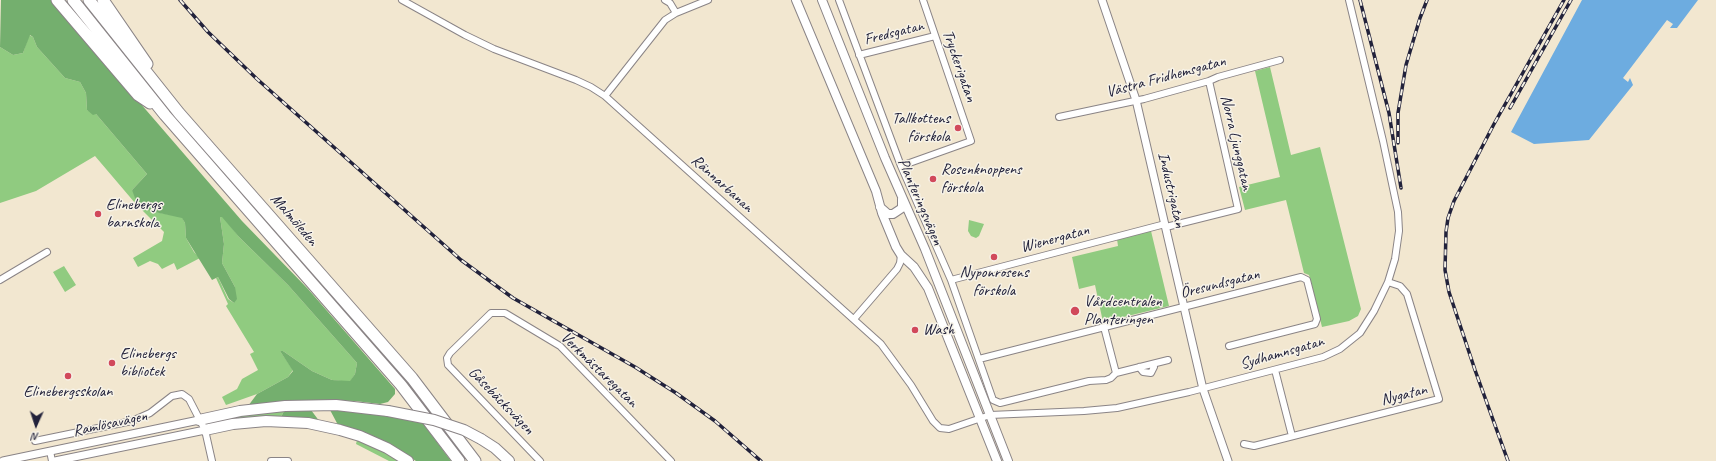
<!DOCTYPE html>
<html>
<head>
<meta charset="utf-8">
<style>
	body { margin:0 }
	#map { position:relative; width:1716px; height:461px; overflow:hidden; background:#f2e7d0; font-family:Caveat,sans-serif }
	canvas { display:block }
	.north { position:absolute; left:16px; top:405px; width:40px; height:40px; -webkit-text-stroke:3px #f7f3e8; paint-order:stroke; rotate:183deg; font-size:11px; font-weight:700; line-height:16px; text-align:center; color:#22223b }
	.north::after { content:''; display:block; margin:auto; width:14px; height:18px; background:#22223b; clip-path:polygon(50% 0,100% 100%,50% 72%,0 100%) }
</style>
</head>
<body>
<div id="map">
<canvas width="1716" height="461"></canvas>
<div class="north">N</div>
</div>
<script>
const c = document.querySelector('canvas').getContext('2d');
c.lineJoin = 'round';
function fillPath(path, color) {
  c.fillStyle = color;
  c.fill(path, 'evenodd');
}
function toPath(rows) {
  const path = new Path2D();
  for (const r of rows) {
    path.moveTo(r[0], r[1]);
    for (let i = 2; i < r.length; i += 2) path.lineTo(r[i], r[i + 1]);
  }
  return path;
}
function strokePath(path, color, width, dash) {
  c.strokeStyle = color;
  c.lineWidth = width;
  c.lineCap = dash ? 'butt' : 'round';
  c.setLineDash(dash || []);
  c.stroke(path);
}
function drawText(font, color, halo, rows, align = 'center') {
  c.font = font + ' Caveat,sans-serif';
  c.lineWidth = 3;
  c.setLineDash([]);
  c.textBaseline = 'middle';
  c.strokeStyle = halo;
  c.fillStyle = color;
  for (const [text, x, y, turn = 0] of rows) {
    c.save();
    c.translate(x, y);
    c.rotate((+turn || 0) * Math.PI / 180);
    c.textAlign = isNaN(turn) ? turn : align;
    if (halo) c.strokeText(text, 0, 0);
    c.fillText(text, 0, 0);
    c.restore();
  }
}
fillPath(toPath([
	[29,35,33,37,37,47,65,78,80,82,86,93,87,110,96,114,147,174,132,190,150,211,182,217,185,223,186,238,194,252,200,258,177,270,174,263,162,269,158,264,150,261,138,267,133,258,162,241,164,232,135,203,95,156,36,191,0,203,0,47,13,55,23,53],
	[1270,67,1291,155,1320,147,1361,309,1358,316,1349,321,1322,327,1309,275,1304,273,1286,200,1245,210,1239,187,1280,177,1255,71],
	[223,216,239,237,288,285,357,363,355,374,350,382,332,380,312,371,283,351,280,351,293,370,288,377,257,394,226,405,222,397,237,389,242,379,258,370,250,354,254,352,226,306,228,304,216,278,218,277,228,299,234,303,235,287,222,263,224,244,220,217],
	[969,220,984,224,979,236,976,238,971,236,968,231],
	[1151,231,1169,306,1103,322,1095,285,1079,289,1072,257,1118,246,1117,239],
	[64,266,76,285,65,292,53,272],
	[284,411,281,417,217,424,212,423,217,420,248,414],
	[357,440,371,444,401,461,389,461,356,444]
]), '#90cb80');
fillPath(toPath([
	[1,0,51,0,242,221,308,289,395,389,395,394,388,402,380,404,355,401,307,400,248,406,257,394,288,377,293,371,280,351,283,351,312,371,332,380,350,381,355,374,357,363,288,285,239,237,222,217,220,217,224,244,222,263,235,287,237,299,234,303,229,299,218,277,212,280,186,238,185,223,182,218,150,211,135,198,132,190,147,174,96,114,93,115,87,110,86,93,80,82,65,78,37,47,33,37,30,35,23,53,13,55,0,47],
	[311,410,320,422,281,417,284,411],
	[330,410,380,414,422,422,451,461,416,461,392,446,338,425]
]), '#74af6e');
fillPath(toPath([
	[1582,0,1698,0,1677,28,1670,28,1673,24,1667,20,1623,78,1628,82,1630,78,1633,85,1589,140,1534,144,1511,132]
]), '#6dace0');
const minor = toPath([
	[402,0,465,35,494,49,576,80,591,87,605,96,881,344,911,385,933,421,940,428,949,429,990,415,1084,411,1117,408,1189,392,1323,357,1340,349,1360,333,1374,311,1388,282,1395,259,1399,231,1398,212,1383,141,1349,0],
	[665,0,670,3,676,13],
	[839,0,901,166,951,280,993,400,1000,403,1089,381,1106,380,1111,378,1116,373,1168,360],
	[859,55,935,36],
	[605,96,665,20,676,13,708,0],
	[1059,117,1144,99,1209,81,1218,77,1280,60],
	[901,166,971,141,923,0],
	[1166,227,1238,209,1209,81],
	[0,280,47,252],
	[951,280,1165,224],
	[854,319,897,269,900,263,901,255],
	[1104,327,1116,373],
	[979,359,1301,277,1307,280,1317,319,1315,324,1229,346],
	[1139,367,1143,372,1151,373,1154,367,1153,364],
	[1275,370,1292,436],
	[35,441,132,421,150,413,172,396,182,394,189,399,205,430,212,461],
	[1244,444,1254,446,1439,399,1407,294,1400,286,1388,282],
	[50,451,52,461],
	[271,461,288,461],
	[540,461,448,365,447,358,450,353,491,313,505,313,560,346,671,461]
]);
const tertiary = toPath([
	[1102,0,1136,100,1203,389,1228,461],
	[3,461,199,420],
	[55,461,205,430]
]);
const secondary = toPath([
	[796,0,876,191,882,213,896,247,901,255,914,267,928,288,997,461],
	[822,0,885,158,925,249,1008,461],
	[880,207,888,214,893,214,902,208,902,199]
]);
const trunk = toPath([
	[199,420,240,411,285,406,336,405,388,411],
	[205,430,233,424,266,421,308,423,340,430,360,436,387,448,408,461],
	[481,439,495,448,509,461]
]);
const motorway = toPath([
	[57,0,138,95,150,103],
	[73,0,165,115,401,385,459,461],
	[89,0,179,113,412,378,475,461],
	[103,0,147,64]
]);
strokePath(minor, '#8a8486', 8);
strokePath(tertiary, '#8a8486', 9);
strokePath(secondary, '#8a8486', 10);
strokePath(trunk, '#8a8486', 12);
strokePath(motorway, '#8a8486', 13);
strokePath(minor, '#fff', 6);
strokePath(tertiary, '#fff', 7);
strokePath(secondary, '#fff', 8);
strokePath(trunk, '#fff', 10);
strokePath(motorway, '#fff', 11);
const rail = toPath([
	[180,0,208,32,257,79,461,260,513,298,635,367,676,393,715,421,761,461],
	[1360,0,1389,113,1401,188],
	[1510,108,1571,0],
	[1398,143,1398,113,1406,65,1420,18,1427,0],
	[1508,461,1475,370,1449,292,1445,270,1446,232,1448,218,1454,201,1494,124,1564,0]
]);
strokePath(rail, '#22223b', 3.5);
strokePath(rail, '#f7f3e8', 2, [6]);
const trunkBridge = toPath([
	[388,411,434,420,464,430,481,439]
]);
strokePath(trunkBridge, '#8a8486', 12, []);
strokePath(trunkBridge, '#fff', 10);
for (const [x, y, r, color] of [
	[958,128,4,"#d1495b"],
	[933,179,4,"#d1495b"],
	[98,214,4,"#d1495b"],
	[994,257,4,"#d1495b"],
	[1075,311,5,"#d1495b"],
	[915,330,4,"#d1495b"],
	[112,363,4,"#d1495b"],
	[68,376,4,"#d1495b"]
]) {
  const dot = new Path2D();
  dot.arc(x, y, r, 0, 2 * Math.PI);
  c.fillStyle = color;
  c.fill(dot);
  strokePath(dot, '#f7f3e8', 1.5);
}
drawText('16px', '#22223b', '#f7f3e8', [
	["Fredsgatan",894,33,-14],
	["Tryckerigatan",959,66,71],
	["Västra Fridhemsgatan",1166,77,-15],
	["Norra Ljunggatan",1236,143,77],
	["Rännarbanan",722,184,42],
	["Industrigatan",1171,190,77],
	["Planteringsvägen",920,202,67],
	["Malmöleden",294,220,49],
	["Wienergatan",1055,239,-15],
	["Öresundsgatan",1220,284,-14],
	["Sydhamnsgatan",1282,353,-16],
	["Verkmästaregatan",599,370,44],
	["Nygatan",1404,395,-14],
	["Gåsebäcksvägen",501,401,46],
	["Ramlösavägen",110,424,-12]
]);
drawText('16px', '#22223b', '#f7f3e8', [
	["Tallkottens",950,119,"right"],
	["förskola",950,137,"right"],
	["Rosenknoppens",941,170],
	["förskola",941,188],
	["Elinebergs",106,205],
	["barnskola",106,223],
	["Nyponrosens",994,273,"center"],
	["förskola",994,291,"center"],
	["Vårdcentralen",1084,302],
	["Planteringen",1084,320],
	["Wash",923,330],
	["Elinebergs",120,354],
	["bibliotek",120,372],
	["Elinebergsskolan",68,392,"center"]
], 'left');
</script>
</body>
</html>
